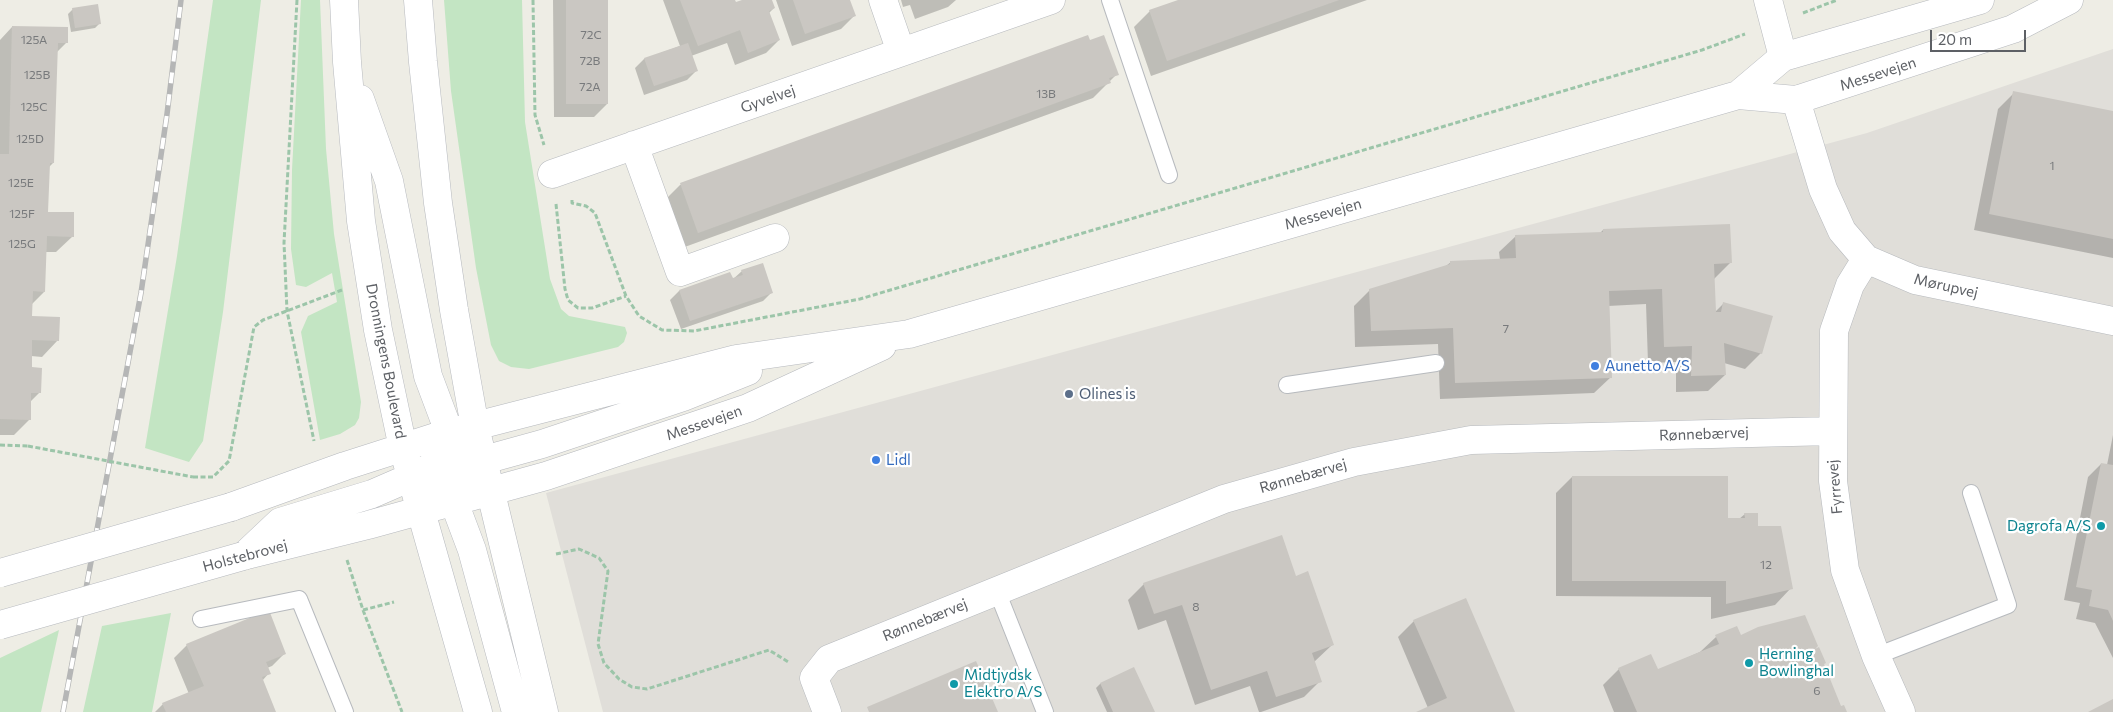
<!DOCTYPE html>
<html>
<head>
<meta charset="utf-8">
<style>
	body { margin:0 }
	#map { position:relative; width:2113px; height:712px; overflow:hidden; background:#eeede5; font-family:Commissioner,sans-serif }
	canvas { display:block }
	.scale { position:absolute; left:1930px; top:30px; width:96px; height:22px; box-sizing:border-box; border:2px solid #5d6065; border-top:0; padding-left:6px; font-size:15px; line-height:18px; white-space:nowrap; color:#5d6065; -webkit-text-stroke:4px #fff; paint-order:stroke }
</style>
</head>
<body>
<div id="map">
<canvas width="2113" height="712"></canvas>
<div class="scale">20 m</div>
</div>
<script>
const c = document.querySelector('canvas').getContext('2d');
c.lineJoin = 'round';
function fillPath(path, color) {
  c.fillStyle = color;
  c.fill(path, 'evenodd');
}
function toPath(rows) {
  const path = new Path2D();
  for (const r of rows) {
    path.moveTo(r[0], r[1]);
    for (let i = 2; i < r.length; i += 2) path.lineTo(r[i], r[i + 1]);
  }
  return path;
}
function strokePath(path, color, width, dash) {
  c.strokeStyle = color;
  c.lineWidth = width;
  c.lineCap = dash ? 'butt' : 'round';
  c.setLineDash(dash || []);
  c.stroke(path);
}
function drawText(font, color, halo, rows, align = 'center') {
  c.font = font + ' Commissioner,sans-serif';
  c.lineWidth = 4.5;
  c.setLineDash([]);
  c.textBaseline = 'middle';
  c.strokeStyle = halo;
  c.fillStyle = color;
  for (const [text, x, y, turn = 0] of rows) {
    c.save();
    c.translate(x, y);
    c.rotate((+turn || 0) * Math.PI / 180);
    c.textAlign = isNaN(turn) ? turn : align;
    if (halo) c.strokeText(text, 0, 0);
    c.fillText(text, 0, 0);
    c.restore();
  }
}
fillPath(toPath([
	[2113,49,2113,712,603,712,546,493,1867,133]
]), '#e0ded9');
fillPath(toPath([
	[213,0,261,0,223,312,203,441,189,462,145,448,177,256],
	[301,0,320,0,326,149,334,234,361,402,359,418,355,425,340,434,320,440,301,332,308,316,337,302,332,273,306,287,296,285,291,249,292,170],
	[444,0,522,0,525,122,550,279,561,309,569,316,625,327,627,333,624,342,618,347,529,369,511,367,499,361,491,345,476,268,451,91],
	[171,613,152,712,83,712,102,626],
	[59,630,41,712,0,712,0,658]
]), '#c3e5c3');
fillPath(toPath([
	[553,0,606,0,607,104,594,117,554,117],
	[663,0,734,0,735,4,745,0,771,0,774,8,769,13,779,40,766,53,735,65,727,43,691,56,696,71,687,80,644,95,635,68,644,59,680,46],
	[776,0,849,0,854,16,841,29,792,46],
	[901,0,956,0,948,7,915,19,910,5,903,7],
	[1181,0,1367,0,1151,76,1134,27,1150,11],
	[73,9,100,23,95,28,71,32,68,14],
	[12,27,66,43,56,53,53,163,48,168,47,213,73,236,56,252,45,252,44,292,31,305,31,317,58,340,42,357,31,356,31,369,40,392,30,402,30,419,14,435,0,435,0,40],
	[1087,36,1089,42,1117,74,1093,98,682,248,664,201,680,185],
	[2014,93,2113,112,2113,258,1974,230,1998,109],
	[1603,230,1730,263,1714,279,1714,313,1724,303,1761,353,1745,369,1724,363,1725,375,1708,391,1676,392,1676,362,1648,363,1646,304,1608,306,1611,377,1594,393,1440,399,1438,344,1355,347,1354,306,1370,290,1446,266,1451,262,1500,260,1499,252,1516,236,1600,233],
	[742,271,772,292,763,301,681,329,670,300,679,291,732,280],
	[2113,435,2113,658,2095,623,2076,619,2080,603,2064,600,2088,477,2101,464,2107,465],
	[1572,477,1727,519,1739,519,1745,514,1757,527,1791,588,1775,605,1711,619,1711,597,1556,596,1556,493],
	[1144,584,1332,645,1314,662,1320,681,1304,697,1261,712,1259,712,1250,686,1195,705,1166,620,1138,630,1128,600],
	[1414,621,1514,712,1419,712,1428,708,1398,637],
	[1740,636,1810,652,1823,665,1840,708,1846,712,1614,712,1603,685,1619,669,1657,671,1700,652,1716,637],
	[187,645,285,653,272,666,267,668,269,673,262,681,275,712,155,712,163,704,189,694,174,658],
	[1133,669,1153,712,1107,712,1096,688,1100,684]
]), '#0003');
fillPath(toPath([
	[566,0,608,0,608,104,566,104],
	[680,0,735,0,736,2,742,0,772,0,775,8,769,11,780,40,748,53,740,30,698,46],
	[793,0,850,0,856,16,805,34],
	[1178,0,1339,0,1167,61,1149,10],
	[98,4,101,24,75,28,72,8],
	[12,26,68,27,68,43,58,43,54,163,50,163,48,212,74,212,74,237,47,236,45,292,33,291,32,316,60,317,59,341,32,340,32,367,42,368,41,393,31,393,31,420,0,419,0,154,9,154],
	[1088,35,1090,40,1104,35,1119,75,1109,78,1111,83,698,233,680,183],
	[688,43,698,71,654,86,644,58],
	[2013,91,2113,111,2113,239,1989,214],
	[1730,224,1732,263,1714,264,1716,312,1721,312,1723,302,1773,316,1762,354,1724,343,1726,375,1691,376,1692,346,1664,347,1662,289,1609,291,1612,378,1455,383,1453,328,1371,331,1369,289,1450,264,1450,261,1516,258,1515,235,1603,232,1603,229],
	[763,263,773,293,690,321,679,290,730,272,733,278,743,275,741,270],
	[2101,463,2113,465,2113,621,2108,610,2089,606,2092,590,2076,587],
	[1572,476,1728,476,1728,518,1745,518,1744,513,1758,513,1758,526,1781,526,1793,589,1726,604,1726,581,1572,581],
	[1282,535,1296,576,1308,571,1334,645,1312,653,1322,682,1276,697,1267,671,1211,690,1182,605,1154,614,1143,583],
	[1466,598,1515,712,1416,712,1447,698,1413,620],
	[269,610,286,654,266,662,271,674,262,677,276,712,166,712,162,703,204,686,186,644],
	[1805,615,1818,646,1815,649,1819,647,1826,663,1824,664,1841,706,1844,705,1847,712,1637,712,1618,668,1651,654,1658,669,1719,644,1715,635,1737,626,1741,635,1758,627],
	[976,661,998,712,869,712,867,707],
	[1134,667,1155,712,1113,712,1100,683],
	[2113,699,2113,712,2088,712]
]), '#cac7c2');
const service = toPath([
	[1110,0,1169,175],
	[1287,385,1436,363],
	[997,591,1045,712],
	[201,619,299,599,345,712],
	[1876,656,2008,605,1971,493]
]);
const minor = toPath([
	[883,0,901,52],
	[1768,0,1783,57],
	[1796,100,1823,189,1842,231,1866,259,1915,280,2113,321],
	[634,145,680,272,775,238],
	[552,174,1051,0],
	[1866,259,1850,285,1834,331,1833,481,1845,570,1876,656,1901,712],
	[827,712,814,678,829,659,1224,499,1354,462,1471,440,1832,431]
]);
const secondary = toPath([
	[344,0,347,62,361,221,378,330,403,448,478,712],
	[418,0,423,62,438,203,454,310,475,427,544,712],
	[1738,95,1783,57,1980,0],
	[360,99,389,181,428,376,455,448,478,482,490,491],
	[441,488,454,502,472,550,516,712],
	[231,507,345,466,448,433,736,359,909,334,1738,95,1796,100,2013,29,2069,0],
	[421,511,453,476,484,460,542,444,683,397,748,371],
	[245,555,280,522,372,494,425,471,455,448,467,436],
	[243,556,368,525,546,476,748,408,882,346]
]);
strokePath(service, '#b7babe', 18);
strokePath(minor, '#b7babe', 29);
strokePath(secondary, '#b6b9be', 29);
strokePath(toPath([
	[297,0,284,243,287,311,314,441],
	[533,0,535,115,544,145],
	[1803,13,1837,0],
	[572,200,572,203,586,206,595,213,626,296,639,316,662,330,694,331,860,299,1702,50,1745,34],
	[556,204,565,289,568,300,578,308,592,308,626,296],
	[0,445,28,446],
	[193,477,213,477,229,461,254,327,263,320,342,290],
	[556,554,579,549,599,558,608,571,598,644,604,663,619,679,632,687,647,689,769,650,790,663],
	[347,560,363,610,402,712],
	[363,610,394,602]
]), '#9cc5a9', 3, [5, 2.5]);
strokePath(service, '#fff', 16);
strokePath(minor, '#fff', 28);
strokePath(secondary, '#fff', 28);
const rail = toPath([
	[63,712,141,293,167,114,181,0]
]);
strokePath(rail, '#b5b6b6', 5.5);
strokePath(rail, '#fff', 4, [11]);
const secondaryBridge = toPath([
	[0,573,231,507],
	[0,625,243,556]
]);
strokePath(secondaryBridge, '#b6b9be', 29, []);
strokePath(toPath([
	[28,446,193,477]
]), '#9cc5a9', 3, [5, 2.5]);
strokePath(secondaryBridge, '#fff', 28);
for (const [x, y, r, color] of [
	[1595,366,5,"#3f7fe0"],
	[1069,394,5,"#5c6f8a"],
	[876,460,5,"#3f7fe0"],
	[2101,526,5,"#0f9aa8"],
	[1749,663,5,"#0f9aa8"],
	[954,684,5,"#0f9aa8"]
]) {
  const dot = new Path2D();
  dot.arc(x, y, r, 0, 2 * Math.PI);
  c.fillStyle = color;
  c.fill(dot);
  strokePath(dot, '#fff', 2);
}
drawText('12px', '#787a7c', null, [
	["72C",591,35],
	["125A",34,40],
	["72B",590,61],
	["125B",37,75],
	["72A",590,87],
	["13B",1046,94],
	["125C",34,107],
	["125D",30,139],
	["1",2052,166],
	["125E",21,183],
	["125F",22,214],
	["125G",22,244],
	["7",1506,329],
	["12",1766,565],
	["8",1196,607],
	["6",1817,691]
]);
drawText('15px', '#5d6065', '#fff', [
	["Messevejen",1878,74,-18],
	["Gyvelvej",768,99,-19],
	["Messevejen",1323,214,-16],
	["Mørupvej",1946,286,13],
	["Dronningens Boulevard",386,361,79],
	["Messevejen",704,423,-19],
	["Rønnebærvej",1704,434,-2],
	["Rønnebærvej",1303,476,-16],
	["Fyrrevej",1835,487,-95],
	["Holstebrovej",245,556,-15],
	["Rønnebærvej",925,620,-22]
]);
drawText('15px', '#366cbe', '#fff', [
	["Aunetto A/S",1605,366],
	["Lidl",886,460]
], 'left');
drawText('15px', '#4e5e75', '#fff', [
	["Olines is",1079,394]
], 'left');
drawText('15px', '#0d838f', '#fff', [
	["Dagrofa A/S",2091,526,"right"],
	["Herning",1759,654],
	["Bowlinghal",1759,671],
	["Midtjydsk",964,675],
	["Elektro A/S",964,692]
], 'left');
</script>
</body>
</html>
